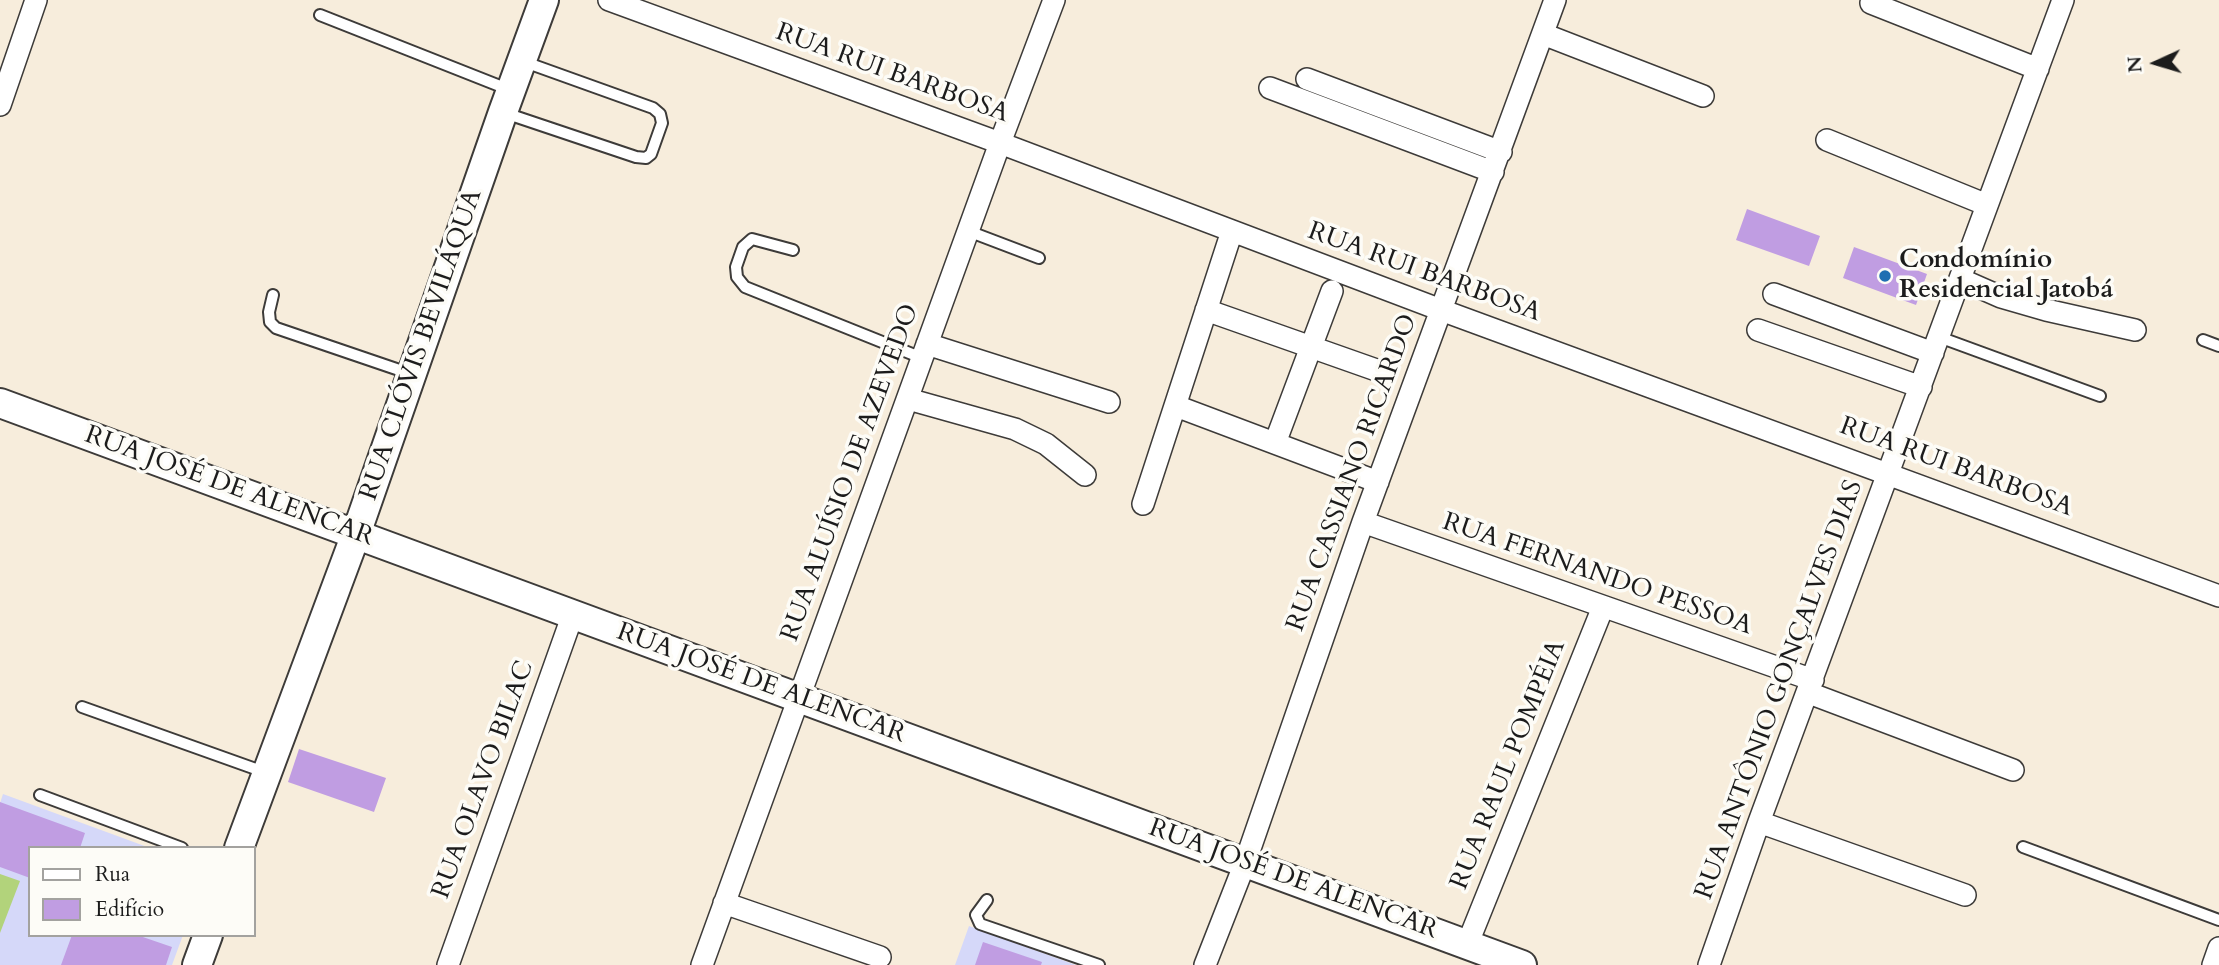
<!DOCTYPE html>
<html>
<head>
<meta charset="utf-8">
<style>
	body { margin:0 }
	#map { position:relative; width:2219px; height:965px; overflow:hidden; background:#f7eddc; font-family:Cardo,serif }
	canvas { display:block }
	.legend { position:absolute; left:28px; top:846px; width:228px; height:91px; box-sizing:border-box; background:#fdfcf7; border:2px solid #a3a29f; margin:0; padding:9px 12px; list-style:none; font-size:21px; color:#1c1c1c }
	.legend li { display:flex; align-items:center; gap:14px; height:35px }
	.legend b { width:35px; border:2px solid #a3a29f }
	.north { position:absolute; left:2121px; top:28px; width:70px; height:70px; -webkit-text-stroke:5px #fdfcf7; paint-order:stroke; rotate:266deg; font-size:19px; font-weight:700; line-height:28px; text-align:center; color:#1c1c1c }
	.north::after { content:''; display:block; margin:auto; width:24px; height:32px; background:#1c1c1c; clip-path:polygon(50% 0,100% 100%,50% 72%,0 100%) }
</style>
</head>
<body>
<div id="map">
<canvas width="2219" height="965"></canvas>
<ul class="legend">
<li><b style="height:9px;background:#fff"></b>Rua</li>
<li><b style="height:19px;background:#c09de2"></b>Edifício</li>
</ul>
<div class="north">N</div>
</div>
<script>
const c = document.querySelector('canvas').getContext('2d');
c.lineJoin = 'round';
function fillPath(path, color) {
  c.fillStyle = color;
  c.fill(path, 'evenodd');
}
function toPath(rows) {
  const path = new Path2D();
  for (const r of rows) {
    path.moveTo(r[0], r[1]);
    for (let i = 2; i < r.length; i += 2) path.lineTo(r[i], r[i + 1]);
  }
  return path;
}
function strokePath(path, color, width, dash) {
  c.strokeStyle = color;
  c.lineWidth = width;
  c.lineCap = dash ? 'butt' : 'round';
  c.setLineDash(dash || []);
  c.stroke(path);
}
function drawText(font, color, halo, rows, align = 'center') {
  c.font = font + ' Cardo,serif';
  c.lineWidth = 7;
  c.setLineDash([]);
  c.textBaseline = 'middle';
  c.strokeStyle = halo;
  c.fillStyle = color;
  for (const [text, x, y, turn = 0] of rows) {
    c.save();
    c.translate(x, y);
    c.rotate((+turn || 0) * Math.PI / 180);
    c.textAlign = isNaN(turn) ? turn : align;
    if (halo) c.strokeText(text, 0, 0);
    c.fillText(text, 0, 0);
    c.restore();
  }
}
fillPath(toPath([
	[3,794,150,848,30,848,30,935,183,935,172,965,0,965,0,803],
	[969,926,1076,965,955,965]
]), '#d5d8f9');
fillPath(toPath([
	[0,874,20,881,0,933]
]), '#b2d37b');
fillPath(toPath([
	[1747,209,1820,236,1809,266,1736,240],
	[1854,247,1927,274,1916,305,1843,278],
	[299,749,386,778,374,812,288,782],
	[0,802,85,833,80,848,30,848,30,878,0,867],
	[72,935,137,935,172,947,166,965,61,965],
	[983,942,1042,962,1041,965,975,965]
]), '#c09de2');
const service = toPath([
	[320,15,510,90],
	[505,113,636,157,646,158,651,154,662,123,660,114,653,108,522,61],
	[968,231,1039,258],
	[793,250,752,239,743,247,736,267,737,277,745,287,922,358],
	[273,295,269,312,270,322,276,328,411,374],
	[1939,337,2100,396],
	[2203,340,2219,346],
	[82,707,267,773],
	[40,795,182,848],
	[2023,847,2219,920],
	[987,900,976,915,980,924,1099,965]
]);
const minor = toPath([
	[609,0,1000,143,1441,310,2219,596],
	[1871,3,2038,69],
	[1543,34,1703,96],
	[1307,79,1501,152],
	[1270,88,1493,172],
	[0,105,36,0],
	[1827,140,1987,205],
	[1960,279,2001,297,2046,310,2135,330],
	[1774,294,1933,353],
	[1206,310,1382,372],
	[1758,330,1921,387],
	[927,344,1109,402],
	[908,399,1015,429,1046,444,1085,475],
	[1176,406,1378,482],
	[1275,443,1332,291],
	[1143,504,1232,231],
	[1363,522,1813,680],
	[1809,693,2013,770],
	[1759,822,1965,895],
	[724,903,880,957],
	[1467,945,1603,607],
	[448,965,573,614],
	[702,965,1000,143,1054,0],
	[1205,965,1245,863,1363,522,1555,0],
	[1709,965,1759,822,2063,0],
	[2213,965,2219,948]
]);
const tertiary = toPath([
	[0,403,1522,965],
	[239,848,356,534,503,112,544,0],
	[197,965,208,935]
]);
strokePath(service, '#3d3b39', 14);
strokePath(minor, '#3d3b39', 24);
strokePath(tertiary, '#3d3b39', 32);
strokePath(service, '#fff', 10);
strokePath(minor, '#fff', 21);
strokePath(tertiary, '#fff', 28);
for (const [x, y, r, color] of [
	[1885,276,7,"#1f6fb2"]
]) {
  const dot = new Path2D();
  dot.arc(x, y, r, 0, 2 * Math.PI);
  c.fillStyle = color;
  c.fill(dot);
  strokePath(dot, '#fdfcf7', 2.5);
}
drawText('26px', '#1c1c1c', '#fdfcf7', [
	["RUA RUI BARBOSA",892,74,20],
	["RUA RUI BARBOSA",1424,273,20],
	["RUA CLÓVIS BEVILÁQUA",422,345,-71],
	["RUA RUI BARBOSA",1956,468,20],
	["RUA ALUÍSIO DE AZEVEDO",851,473,-70],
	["RUA CASSIANO RICARDO",1353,473,-70],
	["RUA JOSÉ DE ALENCAR",229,487,20],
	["RUA FERNANDO PESSOA",1597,575,19],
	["RUA JOSÉ DE ALENCAR",761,684,20],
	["RUA ANTÔNIO GONÇALVES DIAS",1780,690,-70],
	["RUA RAUL POMPÉIA",1509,765,-68],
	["RUA OLAVO BILAC",484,780,-70],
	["RUA JOSÉ DE ALENCAR",1293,880,20]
]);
drawText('bold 26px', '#1c1c1c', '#fdfcf7', [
	["Condomínio",1899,261],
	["Residencial Jatobá",1899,291]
], 'left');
</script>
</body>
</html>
